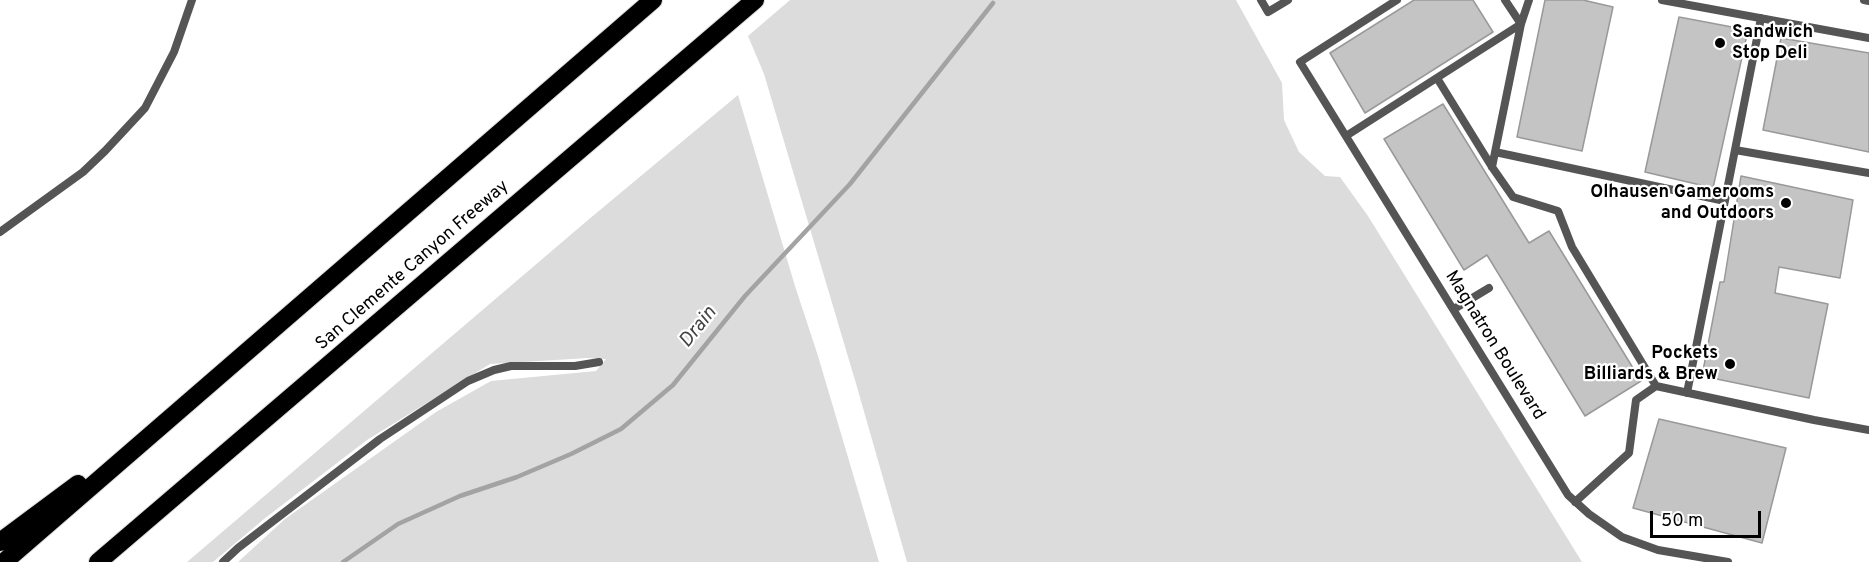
<!DOCTYPE html>
<html>
<head>
<meta charset="utf-8">
<style>
	body { margin:0 }
	#map { position:relative; width:1869px; height:562px; overflow:hidden; background:#fff; font-family:Overpass,sans-serif }
	canvas { display:block }
	.scale { position:absolute; left:1650px; top:511px; width:111px; height:27px; box-sizing:border-box; border:3px solid #000; border-top:0; padding-left:8px; font-size:18px; line-height:21px; white-space:nowrap; color:#000; -webkit-text-stroke:4px #fff; paint-order:stroke }
</style>
</head>
<body>
<div id="map">
<canvas width="1869" height="562"></canvas>
<div class="scale">50 m</div>
</div>
<script>
const c = document.querySelector('canvas').getContext('2d');
c.lineJoin = 'round';
function fillPath(path, color) {
  c.fillStyle = color;
  c.fill(path, 'evenodd');
}
function toPath(rows) {
  const path = new Path2D();
  for (const r of rows) {
    path.moveTo(r[0], r[1]);
    for (let i = 2; i < r.length; i += 2) path.lineTo(r[i], r[i + 1]);
  }
  return path;
}
function strokePath(path, color, width, dash) {
  c.strokeStyle = color;
  c.lineWidth = width;
  c.lineCap = dash ? 'butt' : 'round';
  c.setLineDash(dash || []);
  c.stroke(path);
}
function drawText(font, color, halo, rows, align = 'center') {
  c.font = font + ' Overpass,sans-serif';
  c.lineWidth = 4.5;
  c.setLineDash([]);
  c.textBaseline = 'middle';
  c.strokeStyle = halo;
  c.fillStyle = color;
  for (const [text, x, y, turn = 0] of rows) {
    c.save();
    c.translate(x, y);
    c.rotate((+turn || 0) * Math.PI / 180);
    c.textAlign = isNaN(turn) ? turn : align;
    if (halo) c.strokeText(text, 0, 0);
    c.fillText(text, 0, 0);
    c.restore();
  }
}
fillPath(toPath([
	[790,0,1236,0,1282,83,1284,120,1299,152,1325,176,1340,177,1368,216,1582,562,907,562,857,387,764,74,748,36],
	[738,95,795,286,818,356,879,562,238,562,285,519,436,412,491,381,596,371,606,359,588,358,490,364,367,440,264,519,213,562,187,562,588,220]
]), '#dcdcdc');
strokePath(toPath([
	[343,562,398,524,460,496,517,477,571,454,621,429,673,385,745,296,850,184,993,3]
]), '#a3a3a3', 4.5);
const building = toPath([
	[1414,0,1473,0,1493,32,1365,113,1330,53,1414,0],
	[1545,0,1583,0,1613,7,1582,151,1517,137,1545,0],
	[1679,17,1748,30,1713,188,1645,172,1679,17],
	[1781,38,1869,53,1869,152,1763,130,1781,38],
	[1443,104,1529,243,1549,231,1641,381,1585,416,1487,255,1464,270,1384,139,1443,104],
	[1741,176,1853,200,1840,278,1779,267,1775,293,1828,304,1809,398,1702,376,1720,282,1724,282,1741,176],
	[1659,419,1786,448,1762,543,1633,508,1659,419]
]);
fillPath(building, '#c4c4c4');
strokePath(building, '#999', 1.5);
const motorway = toPath([
	[0,542,78,484],
	[4,562,653,0],
	[98,562,755,0]
]);
strokePath(motorway, '#dbdbdb', 20);
strokePath(toPath([
	[1261,0,1268,12,1288,0],
	[1397,0,1300,62,1568,495,1589,514,1622,537,1658,550,1728,562],
	[1662,0,1869,38],
	[1864,0,1869,1],
	[1437,78,1492,167,1513,197,1558,211,1572,247,1656,386,1814,420,1869,430],
	[1346,136,1521,24,1505,0],
	[1735,150,1869,173],
	[1495,152,1725,201],
	[1492,167,1521,24,1529,0],
	[0,232,83,172,105,151,145,108,174,52,192,0],
	[1454,309,1489,288],
	[1687,393,1761,18],
	[1575,502,1629,453,1636,400,1656,386],
	[223,562,238,548,380,439,468,381,494,370,511,366,575,366,599,362]
]), '#555', 8);
strokePath(motorway, '#000', 18);
for (const [x, y, r, color] of [
	[1720,43,6,"#000"],
	[1786,203,6,"#000"],
	[1730,364,6,"#000"]
]) {
  const dot = new Path2D();
  dot.arc(x, y, r, 0, 2 * Math.PI);
  c.fillStyle = color;
  c.fill(dot);
  strokePath(dot, '#fff', 2);
}
drawText('bold 18px', '#000', '#fff', [
	["Sandwich",1732,33,"left"],
	["Stop Deli",1732,54,"left"],
	["Olhausen Gamerooms",1774,193],
	["and Outdoors",1774,214],
	["Pockets",1718,354],
	["Billiards & Brew",1718,375]
], 'right');
drawText('18px', '#000', '#fff', [
	["San Clemente Canyon Freeway",413,266,-41],
	["Magnatron Boulevard",1494,346,58]
]);
drawText('italic 20px', '#444', '#fff', [
	["Drain",699,328,-51]
]);
</script>
</body>
</html>
